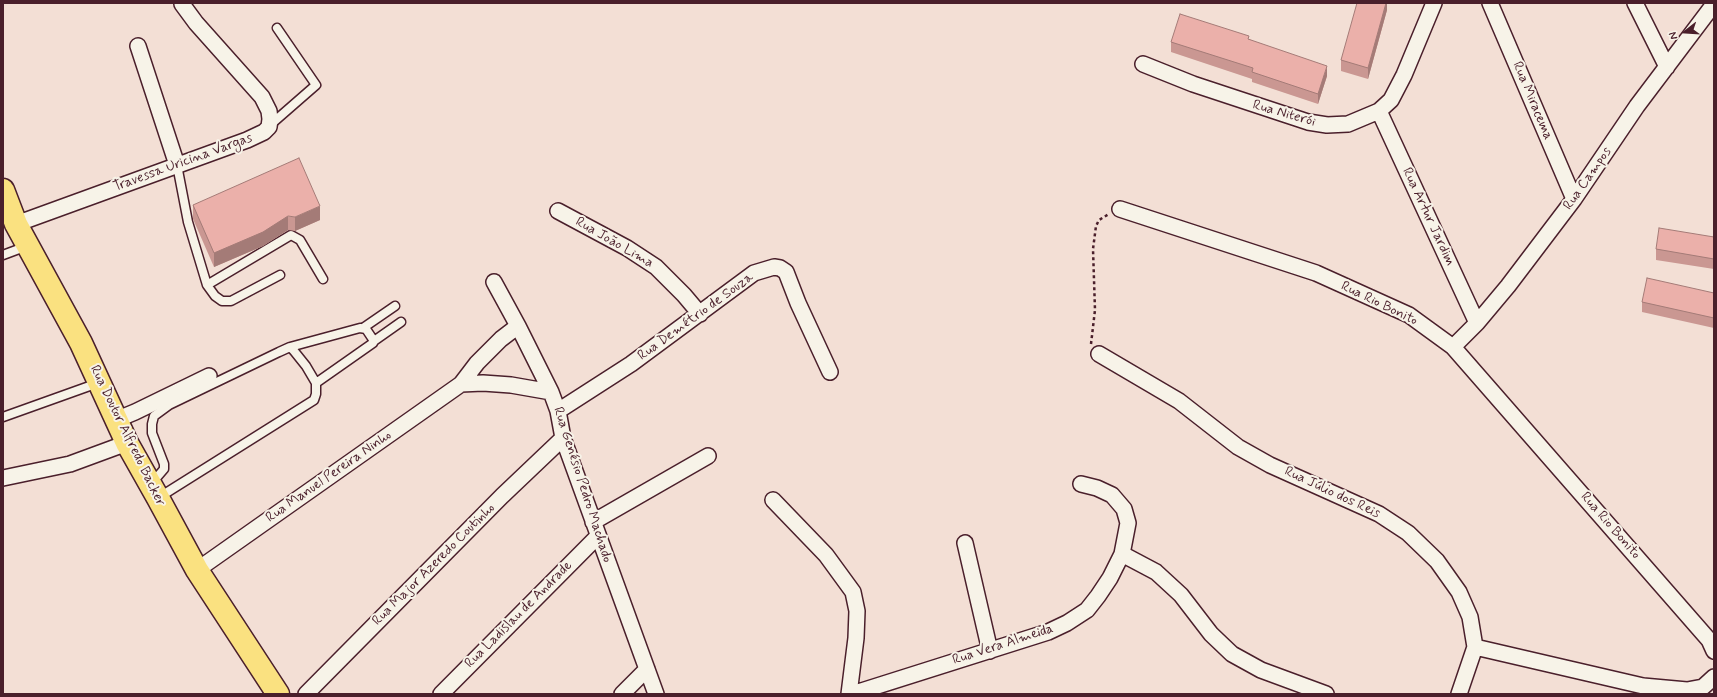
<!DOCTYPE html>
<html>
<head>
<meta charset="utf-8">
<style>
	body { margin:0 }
	#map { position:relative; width:1717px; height:697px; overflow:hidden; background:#f3dfd5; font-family:Mynerve,sans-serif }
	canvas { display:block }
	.frame { position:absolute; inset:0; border:4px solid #4a1f2b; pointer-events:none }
	.north { position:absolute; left:1665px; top:12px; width:40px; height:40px; -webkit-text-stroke:3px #f7f3e8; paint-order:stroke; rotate:253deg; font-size:11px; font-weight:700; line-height:16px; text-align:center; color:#4a1f2b }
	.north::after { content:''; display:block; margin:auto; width:14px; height:18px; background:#4a1f2b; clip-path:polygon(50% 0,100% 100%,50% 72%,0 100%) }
</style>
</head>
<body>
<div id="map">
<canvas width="1717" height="697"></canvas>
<div class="frame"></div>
<div class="north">N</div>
</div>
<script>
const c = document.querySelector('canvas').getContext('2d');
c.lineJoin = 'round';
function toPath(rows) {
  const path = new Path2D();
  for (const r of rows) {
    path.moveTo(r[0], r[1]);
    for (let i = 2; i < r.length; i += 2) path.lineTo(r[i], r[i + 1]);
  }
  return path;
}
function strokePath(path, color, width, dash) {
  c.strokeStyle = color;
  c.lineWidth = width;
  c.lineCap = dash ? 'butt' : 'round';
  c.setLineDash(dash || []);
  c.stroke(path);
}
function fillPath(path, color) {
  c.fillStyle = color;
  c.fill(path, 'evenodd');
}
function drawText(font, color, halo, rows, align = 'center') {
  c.font = font + ' Mynerve,sans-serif';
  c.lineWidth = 4;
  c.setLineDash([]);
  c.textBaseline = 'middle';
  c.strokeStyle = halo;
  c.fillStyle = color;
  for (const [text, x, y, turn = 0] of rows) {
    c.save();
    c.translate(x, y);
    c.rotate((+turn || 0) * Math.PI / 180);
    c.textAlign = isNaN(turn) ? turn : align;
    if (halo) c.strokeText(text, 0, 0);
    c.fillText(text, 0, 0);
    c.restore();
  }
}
const service = toPath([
	[269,126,316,85,277,28],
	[177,165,188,222,207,285,215,296,222,301,231,301,280,275],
	[3,255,27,246],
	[207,285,291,235,300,240,323,279],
	[363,328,395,306],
	[374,341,401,322],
	[290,347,360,328,366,329,374,341,373,343,316,383],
	[3,417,98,383],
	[152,483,164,469,164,464,152,433,152,424,154,416,169,405,279,352,290,347,294,351,306,366,316,383,316,394,314,400,158,498]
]);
const minor = toPath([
	[1490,3,1574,199],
	[1635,3,1667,67],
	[138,46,177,165],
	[1143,64,1193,84,1308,122,1327,125,1348,124,1379,111,1391,100,1404,75,1434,3],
	[1379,111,1477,323],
	[1120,209,1316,273,1409,315,1453,347,1709,640,1714,651],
	[558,211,627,248,656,267,684,295,700,314],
	[16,224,247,140,264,132,269,127,270,119,269,111,262,97,196,23,182,4],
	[494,282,518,326,551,392,558,411,563,438,656,694],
	[1453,347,1477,323,1508,286,1574,199,1637,106,1714,4],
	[1099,354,1179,401,1238,447,1270,465,1379,514,1408,533,1437,561,1459,592,1470,617,1475,647,1459,694],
	[461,384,483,383,511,385,551,392],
	[558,411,631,364,754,273,774,267,780,268,786,272,798,303,830,372],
	[118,419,135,412,209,376],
	[3,478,70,464,127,443],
	[773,500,826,555,853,592,857,611,856,638,849,694],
	[593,522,708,456],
	[965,543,990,651],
	[1122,554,1156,572,1181,595,1211,634,1232,654,1261,670,1326,694],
	[197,570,461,384,477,363,501,339,518,326],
	[1475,647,1643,686,1687,690,1703,687,1714,677],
	[306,694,502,496,563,438],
	[441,694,598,536],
	[622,694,647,669],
	[852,694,1048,632,1067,623,1087,610,1098,596,1110,578,1122,554,1128,523,1124,509,1112,495,1097,488,1081,484]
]);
const primary = toPath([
	[3,190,16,224,81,343,127,443,158,498,197,570,278,694]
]);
strokePath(service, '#4a1f2b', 11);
strokePath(minor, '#4a1f2b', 18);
strokePath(primary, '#4a1f2b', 25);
strokePath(toPath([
	[1091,344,1095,310,1093,249,1096,226,1099,220,1109,214]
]), '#4a1f2b', 2.5, [3, 3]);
strokePath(service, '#f7f3e8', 8);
strokePath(minor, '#f7f3e8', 15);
strokePath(primary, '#fae180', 22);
fillPath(toPath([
	[1387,3,1387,10,1368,79,1341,71,1341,60],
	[1249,39,1327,76,1318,104,1252,82,1252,79,1171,52,1171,42],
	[193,205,320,220,295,231,288,230,263,246,214,267,193,219],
	[1714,237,1714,269,1656,260,1656,249],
	[1714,293,1714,328,1642,312,1642,302]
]), '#ca9792');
fillPath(toPath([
	[1386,3,1387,3,1387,10,1368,79,1368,68],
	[1327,66,1327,76,1318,104,1318,94],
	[320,206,320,220,295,231,295,217],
	[288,216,288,230,263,246,214,267,214,253]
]), '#a47b77');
const building = toPath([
	[1357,3,1386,3,1368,68,1341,60,1357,3],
	[1180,14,1249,36,1248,39,1327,66,1318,94,1252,72,1253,68,1171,42,1180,14],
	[299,158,320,206,295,217,288,216,263,232,214,253,193,205,299,158],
	[1659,228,1714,237,1714,259,1656,249,1659,228],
	[1647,278,1714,293,1714,318,1642,302,1647,278]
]);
fillPath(building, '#ebb0aa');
strokePath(building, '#a47b77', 1);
drawText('14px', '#4a1f2b', '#f7f3e8', [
	["Rua Miracema",1532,101,67],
	["Rua Niterói",1284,114,16],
	["Travessa Uricina Vargas",183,163,-20],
	["Rua Campos",1588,179,-55],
	["Rua Artur Jardim",1428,217,65],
	["Rua João Lima",614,243,30],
	["Rua Rio Bonito",1379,304,26],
	["Rua Demétrio de Souza",696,317,-36],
	["Rua Doutor Alfredo Backer",127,436,64],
	["Rua Manuel Pereira Ninho",329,477,-35],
	["Rua Genésio Pedro Machado",582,485,72],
	["Rua Júlio dos Reis",1332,493,25],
	["Rua Rio Bonito",1610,526,49],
	["Rua Major Azeredo Coutinho",434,565,-45],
	["Rua Ladislau de Andrade",519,615,-45],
	["Rua Vera Almeida",1003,645,-18]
]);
</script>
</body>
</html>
